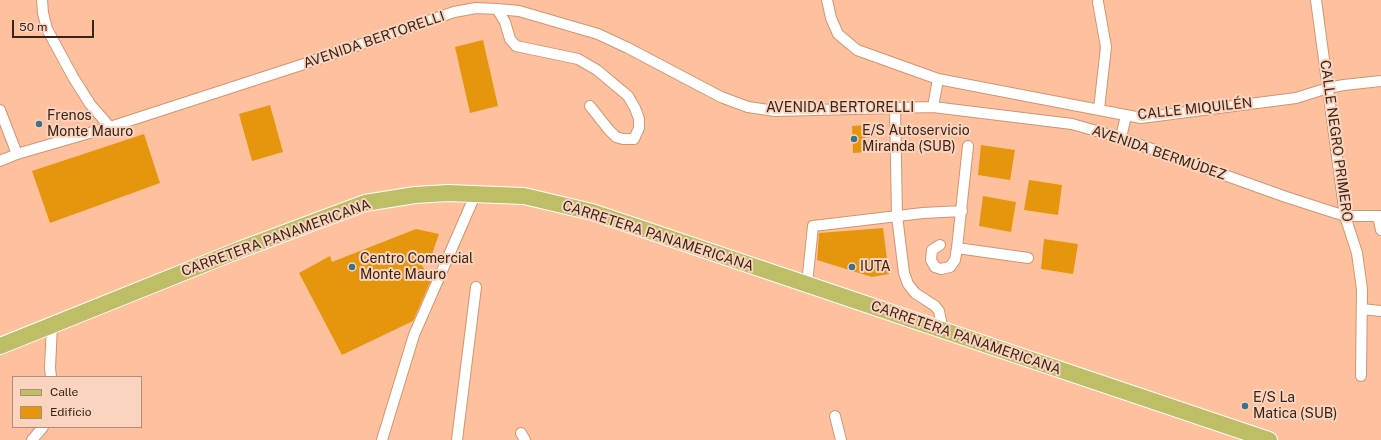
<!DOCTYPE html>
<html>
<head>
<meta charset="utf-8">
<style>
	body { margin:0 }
	#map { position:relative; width:1381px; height:440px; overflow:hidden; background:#ffc09d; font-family:"Public Sans",sans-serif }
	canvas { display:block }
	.legend { position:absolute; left:12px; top:376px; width:130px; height:52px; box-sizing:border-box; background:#fad4bf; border:1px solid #ae8d7b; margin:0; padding:5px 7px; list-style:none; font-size:12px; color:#3b2315 }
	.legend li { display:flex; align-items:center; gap:8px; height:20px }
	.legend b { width:20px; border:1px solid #ae8d7b }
	.scale { position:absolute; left:12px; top:20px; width:82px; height:18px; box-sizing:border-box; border:2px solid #3b2315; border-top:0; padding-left:5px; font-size:12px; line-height:14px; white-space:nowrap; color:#3b2315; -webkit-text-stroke:3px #fad4bf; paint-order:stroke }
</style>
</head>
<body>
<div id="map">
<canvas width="1381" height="440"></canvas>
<ul class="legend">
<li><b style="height:5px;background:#bdbe66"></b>Calle</li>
<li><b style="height:11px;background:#e6960c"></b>Edificio</li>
</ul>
<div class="scale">50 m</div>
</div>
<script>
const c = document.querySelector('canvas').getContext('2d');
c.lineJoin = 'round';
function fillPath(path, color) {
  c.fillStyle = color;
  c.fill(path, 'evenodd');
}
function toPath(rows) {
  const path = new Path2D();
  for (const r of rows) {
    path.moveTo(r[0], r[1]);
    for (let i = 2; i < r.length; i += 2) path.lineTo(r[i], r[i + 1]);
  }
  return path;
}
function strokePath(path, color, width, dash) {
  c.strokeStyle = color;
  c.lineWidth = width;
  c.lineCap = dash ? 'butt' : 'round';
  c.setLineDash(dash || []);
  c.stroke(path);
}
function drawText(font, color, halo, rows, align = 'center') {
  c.font = font + ' "Public Sans",sans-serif';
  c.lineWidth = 4;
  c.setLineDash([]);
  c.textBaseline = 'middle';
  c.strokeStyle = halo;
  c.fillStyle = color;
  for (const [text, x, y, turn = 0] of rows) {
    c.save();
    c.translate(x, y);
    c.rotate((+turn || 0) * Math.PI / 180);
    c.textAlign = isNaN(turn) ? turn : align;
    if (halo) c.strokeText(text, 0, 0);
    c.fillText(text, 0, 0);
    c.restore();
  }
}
fillPath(toPath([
	[483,40,498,106,470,113,455,47],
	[270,105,283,152,252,161,239,114],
	[865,125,866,152,853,153,852,126],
	[144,134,160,183,50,223,32,171],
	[981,145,1015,150,1010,180,978,175],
	[1029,180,1062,185,1058,215,1024,210],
	[983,196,1016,202,1011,232,979,226],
	[883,228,889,274,872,277,817,260,819,233],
	[416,229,439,234,432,254,418,259,431,280,413,321,342,355,299,273,330,256,332,262],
	[1044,239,1078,244,1073,274,1041,269]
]), '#e6960c');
const street = toPath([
	[42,0,43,13,47,29,73,77,90,104,110,127],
	[827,0,831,18,838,34,857,50,938,79,1141,118,1296,98,1328,88,1344,85,1381,81],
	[1316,0,1345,216,1357,253,1362,289,1361,376],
	[1098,2,1106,47,1099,109],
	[497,9,505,22,510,39,516,46,578,59,597,70,628,96,635,108,639,119,639,128,634,139,623,139,616,137,609,130,590,106],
	[933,107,938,79],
	[895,108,897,216,904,273,908,284,915,293,935,306,939,311,941,321,940,330],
	[0,110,17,154],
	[1121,138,1126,115],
	[0,161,17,154,110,127,301,65,454,12,476,8,497,9,519,11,598,34,628,48,721,97,748,107,775,111,933,107,1072,124,1121,138,1286,197,1345,216,1381,216],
	[1378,216,1381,230],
	[940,245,932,250,931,260,935,267,941,269,950,267,955,260,957,248,968,146],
	[957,248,1028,258],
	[807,284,813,226,923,213,962,211],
	[1362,309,1381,311],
	[51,377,50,368,52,325],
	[835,416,841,440],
	[521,433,525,440],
	[32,440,43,427],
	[382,440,414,335,476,193],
	[457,440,476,287]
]);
const primary = toPath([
	[0,346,239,250,365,203,415,195,448,193,524,196,592,212,649,231,1269,440]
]);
strokePath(street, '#d09572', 12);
strokePath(primary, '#fff', 18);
strokePath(street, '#fff', 10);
strokePath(primary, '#bdbe66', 16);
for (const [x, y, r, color] of [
	[39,124,4,"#3b738d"],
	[854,139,4,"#3b738d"],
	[352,267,4,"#3b738d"],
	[852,267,4,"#3b738d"],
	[1245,406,4,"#3b738d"]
]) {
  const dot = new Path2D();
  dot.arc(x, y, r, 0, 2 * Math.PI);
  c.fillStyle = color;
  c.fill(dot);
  strokePath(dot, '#fad4bf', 1.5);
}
drawText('14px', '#3b2315', '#fad4bf', [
	["AVENIDA BERTORELLI",374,40,-19],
	["AVENIDA BERTORELLI",840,108],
	["CALLE MIQUILÉN",1195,109,-6],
	["CALLE NEGRO PRIMERO",1336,141,82],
	["AVENIDA BERMÚDEZ",1159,153,19],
	["CARRETERA PANAMERICANA",658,236,18],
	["CARRETERA PANAMERICANA",276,238,-20],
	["CARRETERA PANAMERICANA",966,338,19]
]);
drawText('14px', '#3b2315', '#fad4bf', [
	["Frenos",47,116],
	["Monte Mauro",47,132],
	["E/S Autoservicio",862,131],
	["Miranda (SUB)",862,147],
	["Centro Comercial",360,259],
	["Monte Mauro",360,275],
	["IUTA",860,267],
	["E/S La",1253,398],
	["Matica (SUB)",1253,414]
], 'left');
</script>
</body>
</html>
